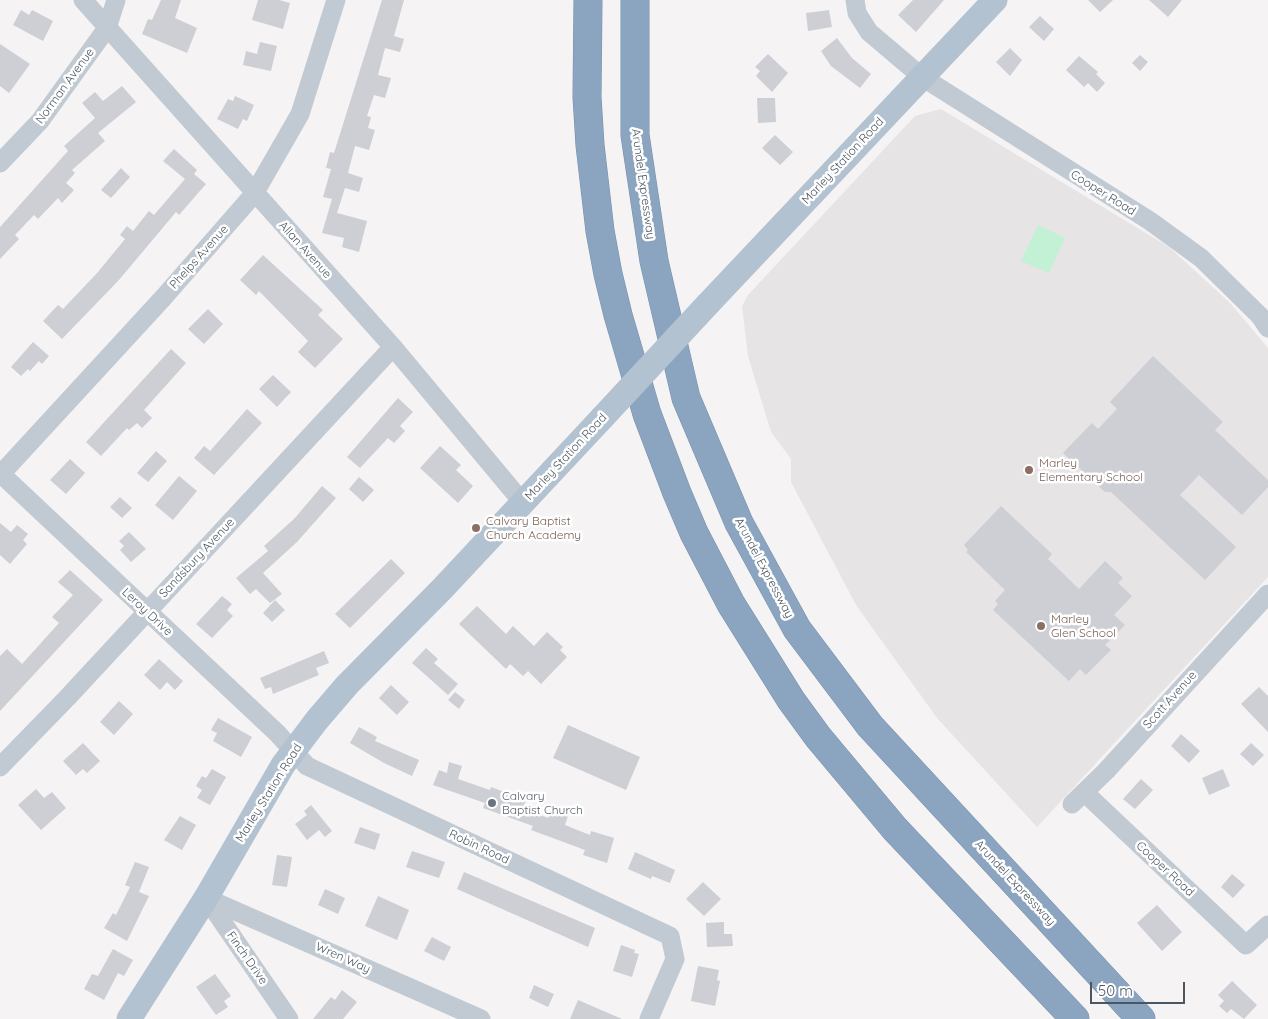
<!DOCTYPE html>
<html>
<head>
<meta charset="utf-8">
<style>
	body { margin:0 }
	#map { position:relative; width:1268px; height:1019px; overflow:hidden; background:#f5f3f3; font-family:Quicksand,sans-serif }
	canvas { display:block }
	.scale { position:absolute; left:1090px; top:982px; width:95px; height:22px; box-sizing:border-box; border:2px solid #4a5661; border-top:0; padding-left:6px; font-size:15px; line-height:18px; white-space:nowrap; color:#4a5661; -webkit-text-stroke:4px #fff; paint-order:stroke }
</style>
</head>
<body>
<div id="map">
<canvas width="1268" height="1019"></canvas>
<div class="scale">50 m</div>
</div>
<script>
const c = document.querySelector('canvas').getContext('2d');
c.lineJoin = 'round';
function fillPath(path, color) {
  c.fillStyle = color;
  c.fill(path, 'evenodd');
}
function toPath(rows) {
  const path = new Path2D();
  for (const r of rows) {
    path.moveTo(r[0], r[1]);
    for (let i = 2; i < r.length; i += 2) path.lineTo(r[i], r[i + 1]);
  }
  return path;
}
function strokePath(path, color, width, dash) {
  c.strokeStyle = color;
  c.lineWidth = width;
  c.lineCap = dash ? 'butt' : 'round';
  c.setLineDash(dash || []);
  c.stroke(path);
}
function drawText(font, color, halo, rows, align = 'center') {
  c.font = font + ' Quicksand,sans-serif';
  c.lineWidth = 5;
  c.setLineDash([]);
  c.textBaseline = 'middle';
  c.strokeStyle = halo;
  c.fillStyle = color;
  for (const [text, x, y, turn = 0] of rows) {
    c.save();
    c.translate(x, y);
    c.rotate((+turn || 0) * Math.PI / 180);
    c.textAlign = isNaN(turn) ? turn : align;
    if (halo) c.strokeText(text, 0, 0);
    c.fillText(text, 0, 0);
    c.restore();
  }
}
fillPath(toPath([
	[941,109,1169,247,1230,303,1268,348,1268,577,1037,827,937,718,856,605,791,482,791,459,771,432,748,356,742,306,748,295,915,116]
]), '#e6e4e5');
fillPath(toPath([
	[1038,225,1065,238,1049,273,1021,261]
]), '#c3f1d5');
fillPath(toPath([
	[161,0,181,0,175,18,197,28,187,53,142,34,148,19,152,20],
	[258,0,279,0,290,3,283,29,252,20],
	[382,0,404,0,394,36,404,39,400,52,385,48,378,75,391,78,385,98,374,95,367,116,371,117,368,128,375,130,369,150,355,146,348,173,363,178,359,192,345,188,337,213,367,221,359,252,342,247,344,238,322,233,332,199,323,197,331,169,326,168,330,152,334,153],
	[913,0,944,0,916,32,898,15],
	[1088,0,1113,0,1100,12],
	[1149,0,1182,0,1168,17],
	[21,10,29,15,32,10,53,21,43,41,13,25],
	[829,10,832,27,808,31,806,13],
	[1040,16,1054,29,1044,41,1029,27],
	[837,38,852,58,871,74,860,88,831,66,821,51],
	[260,42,277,46,271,71,243,65,246,51,257,54],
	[0,44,30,64,9,93,0,86],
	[1010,48,1022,60,1010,76,996,62],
	[768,54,788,73,772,92,756,76,760,71,755,67],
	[1140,55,1148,62,1140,71,1132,63],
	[1079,56,1098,72,1096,74,1105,83,1097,92,1088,83,1084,87,1066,70],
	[122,86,136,102,98,133,105,141,72,170,75,173,66,183,74,190,62,203,58,198,38,219,34,215,15,235,19,239,0,259,0,227,68,151,64,146,95,118,82,103,95,92,103,101],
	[235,96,254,105,247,121,243,119,238,129,217,119,228,99,233,101],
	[757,98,775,98,776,122,758,123],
	[775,135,793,152,780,165,762,148],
	[174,149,197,170,194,174,206,184,179,215,176,212,119,280,62,339,43,321,58,305,63,309,98,272,125,239,120,235,127,226,133,231,149,211,154,215,185,179,163,161],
	[121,168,130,177,111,198,101,190],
	[263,255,323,310,318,315,343,339,315,368,298,352,308,341,259,291,256,295,240,280],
	[208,309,223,324,204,344,188,329],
	[33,342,49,356,42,364,39,361,30,371,28,369,21,376,11,367],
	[171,349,186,363,144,410,152,418,142,428,137,423,129,430,127,428,101,456,86,442],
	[1153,356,1223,422,1215,430,1268,480,1268,487,1242,515,1199,475,1180,495,1236,547,1205,580,1111,492,1105,492,1063,453,1092,423,1098,429,1117,409,1110,402],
	[273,375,291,392,277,407,259,389],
	[398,398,413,412,400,426,405,431,394,443,388,438,360,468,347,457],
	[247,409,262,423,214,475,194,458,204,446,210,451],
	[440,446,461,465,456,470,473,486,458,503,420,468],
	[156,451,167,461,148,482,137,473],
	[70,459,85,473,66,494,50,480],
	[179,476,197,491,173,520,155,505],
	[359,477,374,490,363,502,349,489],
	[322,486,336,498,297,542,263,573,282,594,270,603,256,589,250,594,236,578,268,551,264,546,295,518],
	[120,497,132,508,122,518,110,507],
	[1001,506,1052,554,1048,559,1079,589,1105,561,1123,578,1118,583,1132,596,1114,615,1125,625,1105,645,1111,650,1086,675,1080,669,1069,681,993,610,998,604,995,601,1005,590,966,552,968,550,964,545],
	[0,523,11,532,17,525,28,534,23,540,27,544,10,564,0,555],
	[129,532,146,549,131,562,120,550,124,546,119,541],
	[391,559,405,573,350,628,335,614],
	[70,570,103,600,0,711,0,656,7,649,22,664,59,623,52,617,73,595,58,582],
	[222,596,232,604,227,610,233,616,212,638,196,624],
	[275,600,285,610,272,622,263,613],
	[477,606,506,634,513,626,534,646,547,632,563,647,560,650,567,657,541,684,528,671,523,676,510,664,506,669,459,624],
	[426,648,438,659,434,663,458,684,448,695,412,663],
	[324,651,329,663,316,668,319,675,273,694,271,687,265,689,260,678],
	[159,659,183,681,175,690,167,682,160,690,144,675],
	[391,685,409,702,397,715,379,698],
	[1259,687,1268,696,1268,732,1241,704],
	[455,692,465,700,459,709,448,700],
	[119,701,133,714,114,735,100,722],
	[218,718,252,737,241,757,213,741,217,733,211,730],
	[568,725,640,757,626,790,553,758],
	[359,727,377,737,375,741,419,760,412,776,384,763,350,743],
	[1181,734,1200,751,1189,763,1171,746],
	[83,743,100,761,87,773,83,769,76,775,63,761],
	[1251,743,1264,755,1253,766,1240,754],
	[449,762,462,766,458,779,490,790,491,787,526,800,523,808,548,818,551,810,568,816,565,825,590,835,591,831,614,838,607,863,583,855,585,850,531,830,533,826,483,808,485,803,433,785,439,770,447,773],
	[212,769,226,777,210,805,197,798,202,790,196,786,202,776,206,778],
	[1223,769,1230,786,1209,795,1202,778],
	[1141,779,1153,790,1135,809,1123,799],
	[36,789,44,798,52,792,66,808,41,830,18,805],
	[311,805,332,831,325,837,319,830,307,840,295,824,307,815,304,811],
	[180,816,196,825,182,850,164,840],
	[360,827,380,834,375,850,354,843],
	[412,851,445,862,439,878,406,867],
	[635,852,675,870,670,883,652,876,651,879,628,869],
	[277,855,292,857,287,887,272,885],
	[135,862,149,867,139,892,149,896,127,941,104,928,113,913,116,915,130,887,125,885],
	[464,872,595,928,588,947,457,889],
	[1232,874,1245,885,1233,898,1221,887],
	[703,882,721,899,704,916,686,899],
	[325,889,345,898,338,914,318,905],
	[378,896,409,910,397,940,365,926],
	[1157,905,1182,932,1162,951,1137,923],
	[724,922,724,934,732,934,733,946,707,947,706,923],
	[432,937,451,947,444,961,424,951],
	[621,945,635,950,634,953,639,954,632,977,613,971],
	[113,949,133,960,124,976,118,973,104,1000,84,989,92,974,98,976],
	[698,966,719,970,717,980,720,981,715,1006,691,1001],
	[215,974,231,996,224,1001,228,1007,216,1015,196,987],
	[1232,981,1257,1005,1244,1019,1231,1009,1227,1013,1219,1006,1224,1001,1218,995],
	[534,985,554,994,548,1007,529,998],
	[342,990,357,1002,343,1019,313,1019,331,997,335,1000],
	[578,1000,622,1019,570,1019]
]), '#cdcfd5');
const highway = toPath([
	[588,0,587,97,590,145,600,231,608,274,618,315,647,414,677,493,694,533,731,604,791,700,818,737,895,829,1075,1019],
	[635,0,635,135,654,261,686,398,739,523,797,629,870,726,1141,1019]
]);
strokePath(highway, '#7690ad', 29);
strokePath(toPath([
	[83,0,393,347,523,503],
	[855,0,857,13,869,32,922,77,1150,221,1201,258,1260,316,1268,328],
	[0,163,40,121,107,28,116,0],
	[0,473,277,733,307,766,670,936,675,959,649,1019],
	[0,475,163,298,254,194,300,114,336,0],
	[0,767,67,698,393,347],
	[1084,792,1246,945,1268,925],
	[1072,804,1106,771,1268,594],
	[206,898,481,1019],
	[206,898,289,1019]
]), '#c1cad2', 19);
strokePath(toPath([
	[707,305,995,0],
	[129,1019,206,898,283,765,317,720,347,685,442,589,602,418]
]), '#b3c2d1', 25);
strokePath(highway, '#8ba5c1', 28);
strokePath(toPath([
	[602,418,707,305]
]), '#b3c2d1', 25);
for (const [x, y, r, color] of [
	[1029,470,5,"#8d6e63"],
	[476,528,5,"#8d6e63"],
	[1041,626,5,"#8d6e63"],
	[492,803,5,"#6b7280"]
]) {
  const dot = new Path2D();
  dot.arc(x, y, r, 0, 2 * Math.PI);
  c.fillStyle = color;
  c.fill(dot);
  strokePath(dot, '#fff', 2);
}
drawText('12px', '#4a5661', '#fff', [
	["Norman Avenue",65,86,-54],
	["Marley Station Road",843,161,-47],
	["Arundel Expressway",643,184,82],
	["Cooper Road",1103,193,32],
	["Allan Avenue",305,250,48],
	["Phelps Avenue",199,257,-48],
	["Marley Station Road",566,457,-47],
	["Sandsbury Avenue",197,558,-47],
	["Arundel Expressway",764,568,62],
	["Leroy Drive",147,612,43],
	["Scott Avenue",1170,700,-48],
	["Marley Station Road",269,793,-58],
	["Robin Road",479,847,25],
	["Cooper Road",1165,869,43],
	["Arundel Expressway",1015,883,47],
	["Finch Drive",247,958,55],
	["Wren Way",343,958,24]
]);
drawText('12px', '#785e54', '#fff', [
	["Marley",1039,463],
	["Elementary School",1039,477],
	["Calvary Baptist",486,521],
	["Church Academy",486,535],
	["Marley",1051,619],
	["Glen School",1051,633]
], 'left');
drawText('12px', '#5b616d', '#fff', [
	["Calvary",502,796],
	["Baptist Church",502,810]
], 'left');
</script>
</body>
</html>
